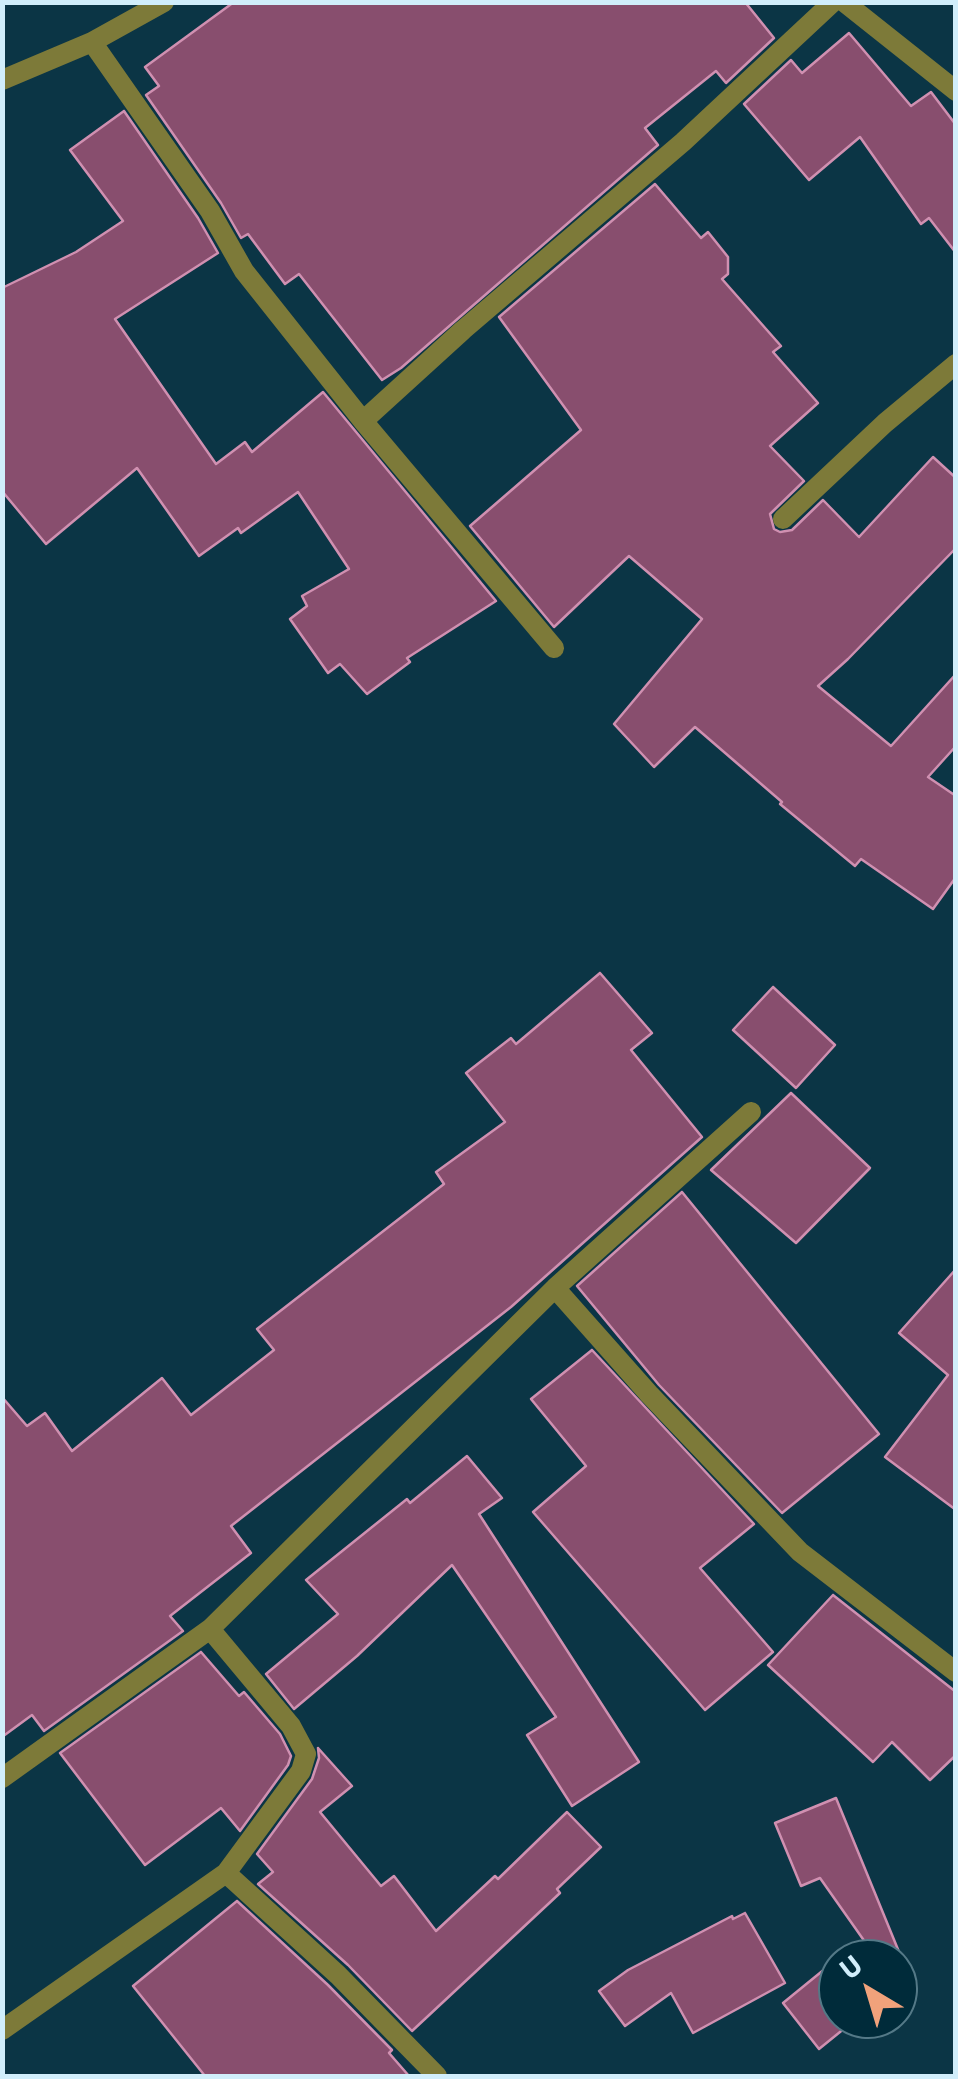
<!DOCTYPE html>
<html>
<head>
<meta charset="utf-8">
<style>
	body { margin:0 }
	#map { position:relative; width:958px; height:2079px; overflow:hidden; background:#0b3545; font-family:"IBM Plex Sans",sans-serif }
	canvas { display:block }
	.frame { position:absolute; inset:0; border:5px solid #d1eefb; pointer-events:none }
	.north { position:absolute; left:818px; top:1939px; width:100px; height:100px; box-sizing:border-box; background:#002b3a; border:2px solid #547987; border-radius:50%; rotate:322deg; font-size:28px; font-weight:700; line-height:40px; text-align:center; color:#d1eefb }
	.north::after { content:''; display:block; margin:auto; width:35px; height:45px; background:#f1a27b; clip-path:polygon(50% 0,100% 100%,50% 72%,0 100%) }
</style>
</head>
<body>
<div id="map">
<canvas width="958" height="2079"></canvas>
<div class="frame"></div>
<div class="north">U</div>
</div>
<script>
const c = document.querySelector('canvas').getContext('2d');
c.lineJoin = 'round';
function fillPath(path, color) {
  c.fillStyle = color;
  c.fill(path, 'evenodd');
}
function toPath(rows) {
  const path = new Path2D();
  for (const r of rows) {
    path.moveTo(r[0], r[1]);
    for (let i = 2; i < r.length; i += 2) path.lineTo(r[i], r[i + 1]);
  }
  return path;
}
function strokePath(path, color, width, dash) {
  c.strokeStyle = color;
  c.lineWidth = width;
  c.lineCap = dash ? 'butt' : 'round';
  c.setLineDash(dash || []);
  c.stroke(path);
}
const building = toPath([
	[234,2,745,2,774,38,726,83,716,71,645,128,658,145,401,368,382,380,299,274,285,284,248,234,241,238,221,203,146,95,159,86,145,67,234,2],
	[849,33,911,106,931,92,956,125,956,253,929,218,921,224,860,137,809,180,744,104,791,60,802,73,849,33],
	[124,111,198,218,218,253,115,319,216,464,245,442,252,452,323,392,496,601,407,658,410,662,367,694,340,664,328,673,290,619,307,606,302,596,349,569,298,492,241,533,238,528,199,556,137,468,46,544,2,491,2,288,76,252,123,221,70,150,124,111],
	[655,184,701,238,708,232,728,257,728,274,722,279,781,346,773,352,818,403,770,446,804,481,770,514,774,529,780,532,792,530,823,500,859,537,933,457,956,478,956,548,848,659,818,686,891,746,956,674,956,746,928,777,956,796,956,877,933,909,861,859,855,866,780,804,782,802,695,727,654,767,614,724,702,619,629,556,554,627,470,526,581,430,499,317,655,184],
	[600,973,652,1033,631,1050,702,1137,511,1307,231,1526,251,1553,170,1616,183,1631,44,1731,32,1715,2,1737,2,1397,27,1426,45,1413,72,1451,162,1378,191,1415,274,1350,257,1329,444,1184,436,1172,505,1122,466,1073,511,1038,516,1044,600,973],
	[773,987,835,1045,796,1088,733,1030,773,987],
	[791,1093,870,1168,796,1243,711,1170,791,1093],
	[682,1192,879,1434,782,1513,659,1385,577,1286,682,1192],
	[956,1269,956,1510,885,1457,948,1375,899,1333,956,1269],
	[592,1350,754,1524,700,1568,773,1652,705,1710,533,1512,586,1466,531,1399,592,1350],
	[467,1456,502,1498,479,1514,639,1762,572,1806,527,1735,556,1717,452,1565,357,1656,294,1709,266,1674,338,1614,306,1580,407,1499,410,1503,467,1456],
	[833,1595,956,1692,956,1755,930,1780,892,1742,873,1762,768,1665,833,1595],
	[201,1652,239,1696,244,1692,280,1734,291,1756,288,1765,240,1831,221,1808,145,1865,60,1753,201,1652],
	[318,1748,352,1786,320,1812,381,1886,394,1876,436,1931,495,1876,498,1879,567,1812,601,1847,557,1889,560,1893,412,2031,348,1965,258,1884,273,1872,257,1854,312,1779,319,1758,318,1748],
	[836,1798,906,1969,898,1974,898,1959,877,1959,820,1878,801,1886,775,1823,836,1798],
	[237,1901,328,1985,392,2050,389,2053,409,2076,205,2076,133,1986,237,1901],
	[745,1913,785,1983,693,2033,671,1993,625,2026,599,1991,628,1970,732,1916,733,1919,745,1913],
	[853,1946,864,1959,838,1959,838,2019,856,2019,819,2049,783,2003,853,1946]
]);
fillPath(building, '#884e6e');
strokePath(building, '#d090b1', 2.5);
strokePath(toPath([
	[844,2,956,91],
	[92,42,210,211,244,271,363,421,554,648],
	[2,80,92,42,164,2],
	[363,421,463,330,683,142,833,2],
	[783,519,885,423,956,364],
	[555,1288,649,1394,800,1552,956,1672],
	[2,1778,210,1629,555,1288,751,1112],
	[226,1873,338,1975,437,2076],
	[2,2030,226,1873,301,1771,306,1754,291,1726,210,1629]
]), '#7d7a39', 20);
</script>
</body>
</html>
